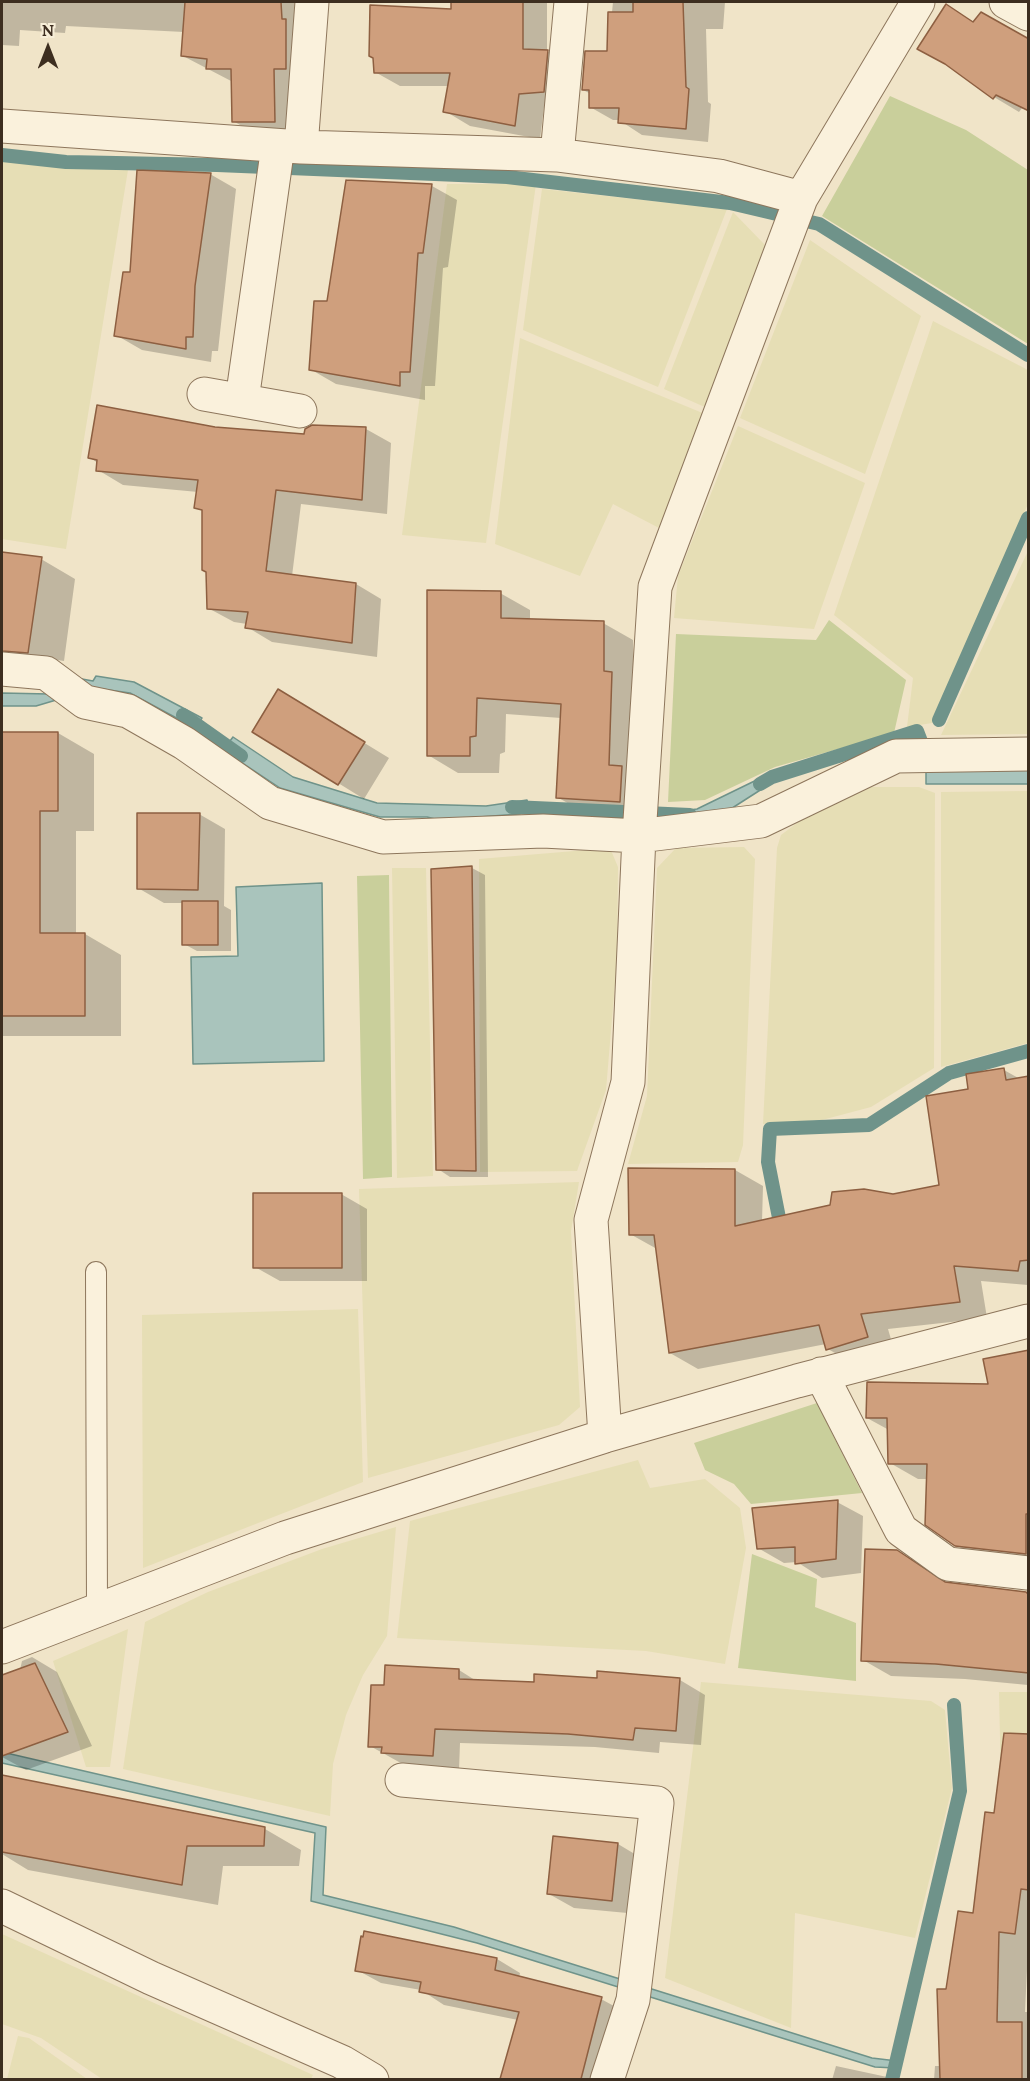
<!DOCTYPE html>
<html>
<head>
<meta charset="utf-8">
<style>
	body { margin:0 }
	#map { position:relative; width:1030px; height:2081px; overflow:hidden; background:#f0e4c8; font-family:Lora,serif }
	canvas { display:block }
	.frame { position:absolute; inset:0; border:3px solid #3d2e20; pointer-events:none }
	.north { position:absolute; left:18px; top:18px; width:60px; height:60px; -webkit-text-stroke:4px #f7eed8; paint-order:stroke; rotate:0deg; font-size:16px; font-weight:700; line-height:24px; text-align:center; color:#3d2e20 }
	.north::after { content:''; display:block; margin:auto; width:21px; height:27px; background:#3d2e20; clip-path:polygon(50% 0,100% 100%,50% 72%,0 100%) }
</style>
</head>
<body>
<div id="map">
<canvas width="1030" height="2081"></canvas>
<div class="frame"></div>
<div class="north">N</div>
</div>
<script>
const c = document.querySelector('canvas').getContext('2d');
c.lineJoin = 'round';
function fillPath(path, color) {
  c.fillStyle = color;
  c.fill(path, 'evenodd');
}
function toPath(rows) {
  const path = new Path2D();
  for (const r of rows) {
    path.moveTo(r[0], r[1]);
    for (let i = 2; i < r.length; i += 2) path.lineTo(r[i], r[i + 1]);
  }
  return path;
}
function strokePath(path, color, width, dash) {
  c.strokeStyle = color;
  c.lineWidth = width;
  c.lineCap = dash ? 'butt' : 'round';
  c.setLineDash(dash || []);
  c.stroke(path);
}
fillPath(toPath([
	[2,162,128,170,66,549,2,539],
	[447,184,536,184,486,543,402,535],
	[542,189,727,209,658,387,523,330],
	[733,212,765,245,707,408,664,389],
	[810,240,921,316,865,474,740,418],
	[933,321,1028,370,1028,504,932,723,907,727,913,678,834,615],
	[520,338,705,414,661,529,613,504,580,576,495,544],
	[738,426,865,483,814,629,674,618,678,576],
	[1028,551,1028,734,941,735],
	[862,787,919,787,935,793,934,1068,871,1107,822,1120,763,1124,777,848,781,835,817,808],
	[1028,791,1028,1043,941,1067,941,792],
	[744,847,755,859,743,1145,738,1162,628,1164,647,1096,657,868,676,848],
	[610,848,618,867,617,960,606,1090,577,1171,480,1172,479,859],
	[392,868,426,868,433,1176,397,1178],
	[579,1182,571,1231,580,1407,559,1425,368,1478,359,1189],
	[358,1309,363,1482,143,1568,142,1315],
	[638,1460,650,1488,705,1479,740,1508,746,1548,725,1664,646,1651,397,1638,410,1521],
	[396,1527,387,1636,363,1675,346,1715,333,1764,330,1816,123,1769,145,1622,208,1592,322,1549],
	[128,1629,110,1767,86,1767,53,1661],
	[701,1682,931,1701,945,1710,952,1788,915,1938,795,1913,791,2028,665,1978],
	[999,1692,1028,1692,1028,1787,1001,1785],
	[2,1934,313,2075,311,2079,102,2079,41,2038,2,2024],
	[18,2036,29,2038,87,2079,7,2079]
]), '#e6deb5');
fillPath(toPath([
	[890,96,966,130,1028,170,1028,344,822,216],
	[829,620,906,680,894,733,775,767,705,800,668,802,676,634,816,640],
	[389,875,392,1177,363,1179,357,876],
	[817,1403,862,1493,751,1504,734,1484,705,1470,694,1443],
	[752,1554,817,1579,815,1607,856,1623,856,1681,738,1668]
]), '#c9cf9b');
const water = toPath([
	[96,676,134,682,202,718,195,728,130,693,102,689,100,693,90,690,36,706,2,706,2,693,49,694,82,679,93,681,96,676],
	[233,737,293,777,377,803,486,806,527,800,530,810,519,814,439,820,427,817,380,817,280,788,223,750,233,737],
	[926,768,1028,768,1028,784,926,784,926,768],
	[773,772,776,780,715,819,672,820,674,812,697,809,773,772],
	[322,883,324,1061,193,1064,191,957,238,956,236,887,322,883],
	[2,1752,326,1827,323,1895,454,1927,872,2058,897,2061,895,2068,875,2067,477,1943,311,1901,315,1833,2,1763,2,1752]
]);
fillPath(water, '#a9c4bc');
strokePath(water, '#6f938a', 1.5);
fillPath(toPath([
	[2,2,317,2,323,42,323,89,310,89,311,142,270,142,233,121,233,82,183,56,184,32,66,26,65,33,20,30,19,46,2,45],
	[453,2,547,2,547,51,572,66,568,106,544,107,540,139,470,126,445,111,449,86,400,86,375,72,453,11],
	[613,2,725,2,723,29,706,29,708,102,711,104,708,142,642,135,619,120,613,120,590,107,591,94,583,90,608,53],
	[947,6,974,22,1028,41,1028,111,1022,108,1019,112,994,97],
	[210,174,236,189,218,351,212,351,211,362,142,350,116,335,132,274],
	[432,186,457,200,448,267,443,268,435,386,425,386,425,400,336,384,310,369,329,303],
	[215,429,306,436,366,429,391,443,387,514,301,504,292,576,356,584,381,599,377,657,272,642,247,627,247,624,234,622,208,608,204,512,196,507,198,492,123,485,98,470,98,463,90,458],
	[2,553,41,559,75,579,64,661,2,652],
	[500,593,530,610,530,620,603,623,633,640,634,687,650,818,587,814,557,797,561,718,506,714,505,752,500,754,499,773,458,773,428,755],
	[304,706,389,758,364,799,254,731],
	[2,733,58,733,94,754,94,831,76,831,76,934,85,934,121,955,121,1036,2,1036],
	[199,814,225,829,224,906,231,910,231,951,197,951,184,944,184,903,164,903,138,888],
	[472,868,485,875,488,1177,450,1177,438,1169],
	[1004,1070,1020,1079,1028,1078,1028,1285,981,1281,987,1318,888,1329,895,1353,856,1365,828,1349,826,1344,698,1369,670,1353,657,1249,630,1234,735,1170,763,1186,762,1222,940,1186,970,1090],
	[341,1194,367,1209,367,1281,280,1281,255,1267],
	[1028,1351,1028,1567,984,1561,956,1545,928,1479,918,1479,890,1463,889,1430,867,1418,990,1386],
	[837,1502,863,1516,861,1573,822,1578,797,1562,784,1563,758,1548],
	[897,1552,950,1585,1028,1593,1028,1685,965,1679,891,1676,863,1660],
	[32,1657,57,1672,92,1746,26,1770,2,1757,4,1742,2,1743,2,1677,20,1670,22,1661],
	[459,1670,478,1682,535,1684,598,1679,599,1673,680,1680,705,1695,701,1745,660,1742,659,1753,595,1747,460,1743,459,1770,408,1767,370,1746,385,1687],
	[2,1777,265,1829,301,1850,299,1866,223,1866,218,1905,28,1870,2,1854],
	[1028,1807,1028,1948,1025,2012,1028,2012,1028,2080,934,2080,935,2066,941,2066,947,1990,975,1915,995,1814],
	[618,1844,643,1859,638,1914,574,1908,549,1894],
	[366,1932,497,1959,520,1973,519,1978,601,1999,625,2012,598,2080,501,2080,518,2020,444,2005,421,1990,381,1983,357,1970],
	[836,2066,901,2080,832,2080]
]), '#0003');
strokePath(toPath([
	[2,155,66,162,217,165,507,177,730,203,819,224,1028,355],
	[183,715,241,756],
	[939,720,1028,518],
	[760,784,772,777,917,731,927,757],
	[512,807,690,815],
	[782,1233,768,1162,770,1129,869,1125,949,1073,1028,1051],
	[892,2080,960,1791,954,1705]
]), '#6f938a', 14);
const building = toPath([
	[185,2,281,2,282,19,286,19,286,69,274,69,275,122,232,122,231,69,206,69,207,59,181,56,185,2],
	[451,2,523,2,523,49,548,50,544,92,519,94,515,126,443,112,450,73,374,73,373,58,369,56,370,5,451,9,451,2],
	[633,2,683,2,686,87,689,89,686,129,618,123,619,108,589,108,589,90,582,90,585,51,607,51,608,12,633,12,633,2],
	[946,4,973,22,981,12,1029,39,1029,111,996,95,993,99,945,64,917,49,946,4],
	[137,170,211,173,195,286,193,337,186,337,186,349,114,336,123,272,130,272,137,170],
	[346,180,432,184,423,253,418,253,410,372,400,372,400,386,309,370,314,301,327,301,346,180],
	[97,405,215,427,304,434,305,429,312,425,366,427,362,500,276,490,266,571,356,583,352,643,245,628,248,612,207,609,206,572,202,570,202,510,194,508,198,480,96,471,97,460,88,458,97,405],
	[2,552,42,557,28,653,2,651,2,552],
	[427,590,501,591,501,618,604,621,604,671,612,672,609,765,622,766,620,802,556,798,561,704,477,698,476,736,470,737,470,756,427,756,427,590],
	[278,689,365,742,338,785,252,732,278,689],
	[2,732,58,732,58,811,40,811,40,933,85,933,85,1016,2,1016,2,732],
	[137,813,200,813,198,890,137,889,137,813],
	[472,866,476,1171,436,1170,431,869,472,866],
	[182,901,218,901,218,945,182,945,182,901],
	[1004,1068,1006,1080,1029,1076,1029,1260,1020,1261,1018,1271,954,1266,960,1302,861,1314,868,1337,826,1350,819,1325,669,1353,654,1235,629,1235,628,1168,735,1169,735,1226,830,1205,832,1192,864,1189,893,1194,939,1185,926,1096,968,1089,966,1074,1004,1068],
	[253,1193,342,1193,342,1268,253,1268,253,1193],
	[1029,1350,1029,1514,1026,1514,1026,1554,955,1546,925,1525,927,1464,888,1464,887,1418,866,1418,867,1382,988,1384,983,1359,1029,1350],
	[838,1500,836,1559,795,1564,795,1547,757,1549,752,1508,838,1500],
	[865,1549,897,1550,945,1582,1026,1592,1029,1595,1029,1673,936,1664,861,1661,865,1549],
	[35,1663,68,1732,2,1756,2,1675,35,1663],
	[385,1665,459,1669,459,1679,534,1682,534,1674,597,1678,597,1671,680,1678,676,1731,635,1728,633,1740,568,1734,435,1729,433,1756,381,1753,382,1747,368,1747,371,1685,384,1685,385,1665],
	[1004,1733,1029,1734,1029,1890,1021,1889,1015,1934,999,1932,997,2022,1022,2022,1022,2079,940,2079,937,1989,946,1989,958,1911,973,1913,985,1812,994,1813,1004,1733],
	[2,1775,265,1827,264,1846,187,1846,182,1885,2,1852,2,1775],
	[553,1836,618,1843,612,1901,547,1894,553,1836],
	[364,1931,497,1958,495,1970,602,1997,581,2079,500,2079,519,2012,419,1992,421,1982,355,1971,361,1936,363,1937,364,1931]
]);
fillPath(building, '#cf9f7d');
strokePath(building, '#8d5f41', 1.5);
const service = toPath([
	[96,1272,97,1610]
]);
const minor = toPath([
	[1006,2,1028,14],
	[2,126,301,147,557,155,719,176,801,198],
	[301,147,312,2],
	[557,155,571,2],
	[204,394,300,411],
	[242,400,278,146],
	[2,669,46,673,85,702,128,711,184,743,270,803,383,837,543,831,639,836,761,821,896,756,1028,754],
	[821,1374,901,1530,948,1564,1028,1573],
	[605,1436,591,1220,628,1082,639,836,655,587,801,198,918,2],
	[2,1647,285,1538,605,1436,797,1381,1028,1321],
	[402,1780,657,1803,633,2000,607,2080],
	[2,1906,151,1978,342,2062,372,2080]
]);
strokePath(service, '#8d765c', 22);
strokePath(minor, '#8d765c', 35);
strokePath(service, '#faf1dc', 20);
strokePath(minor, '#faf1dc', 33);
</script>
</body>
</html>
